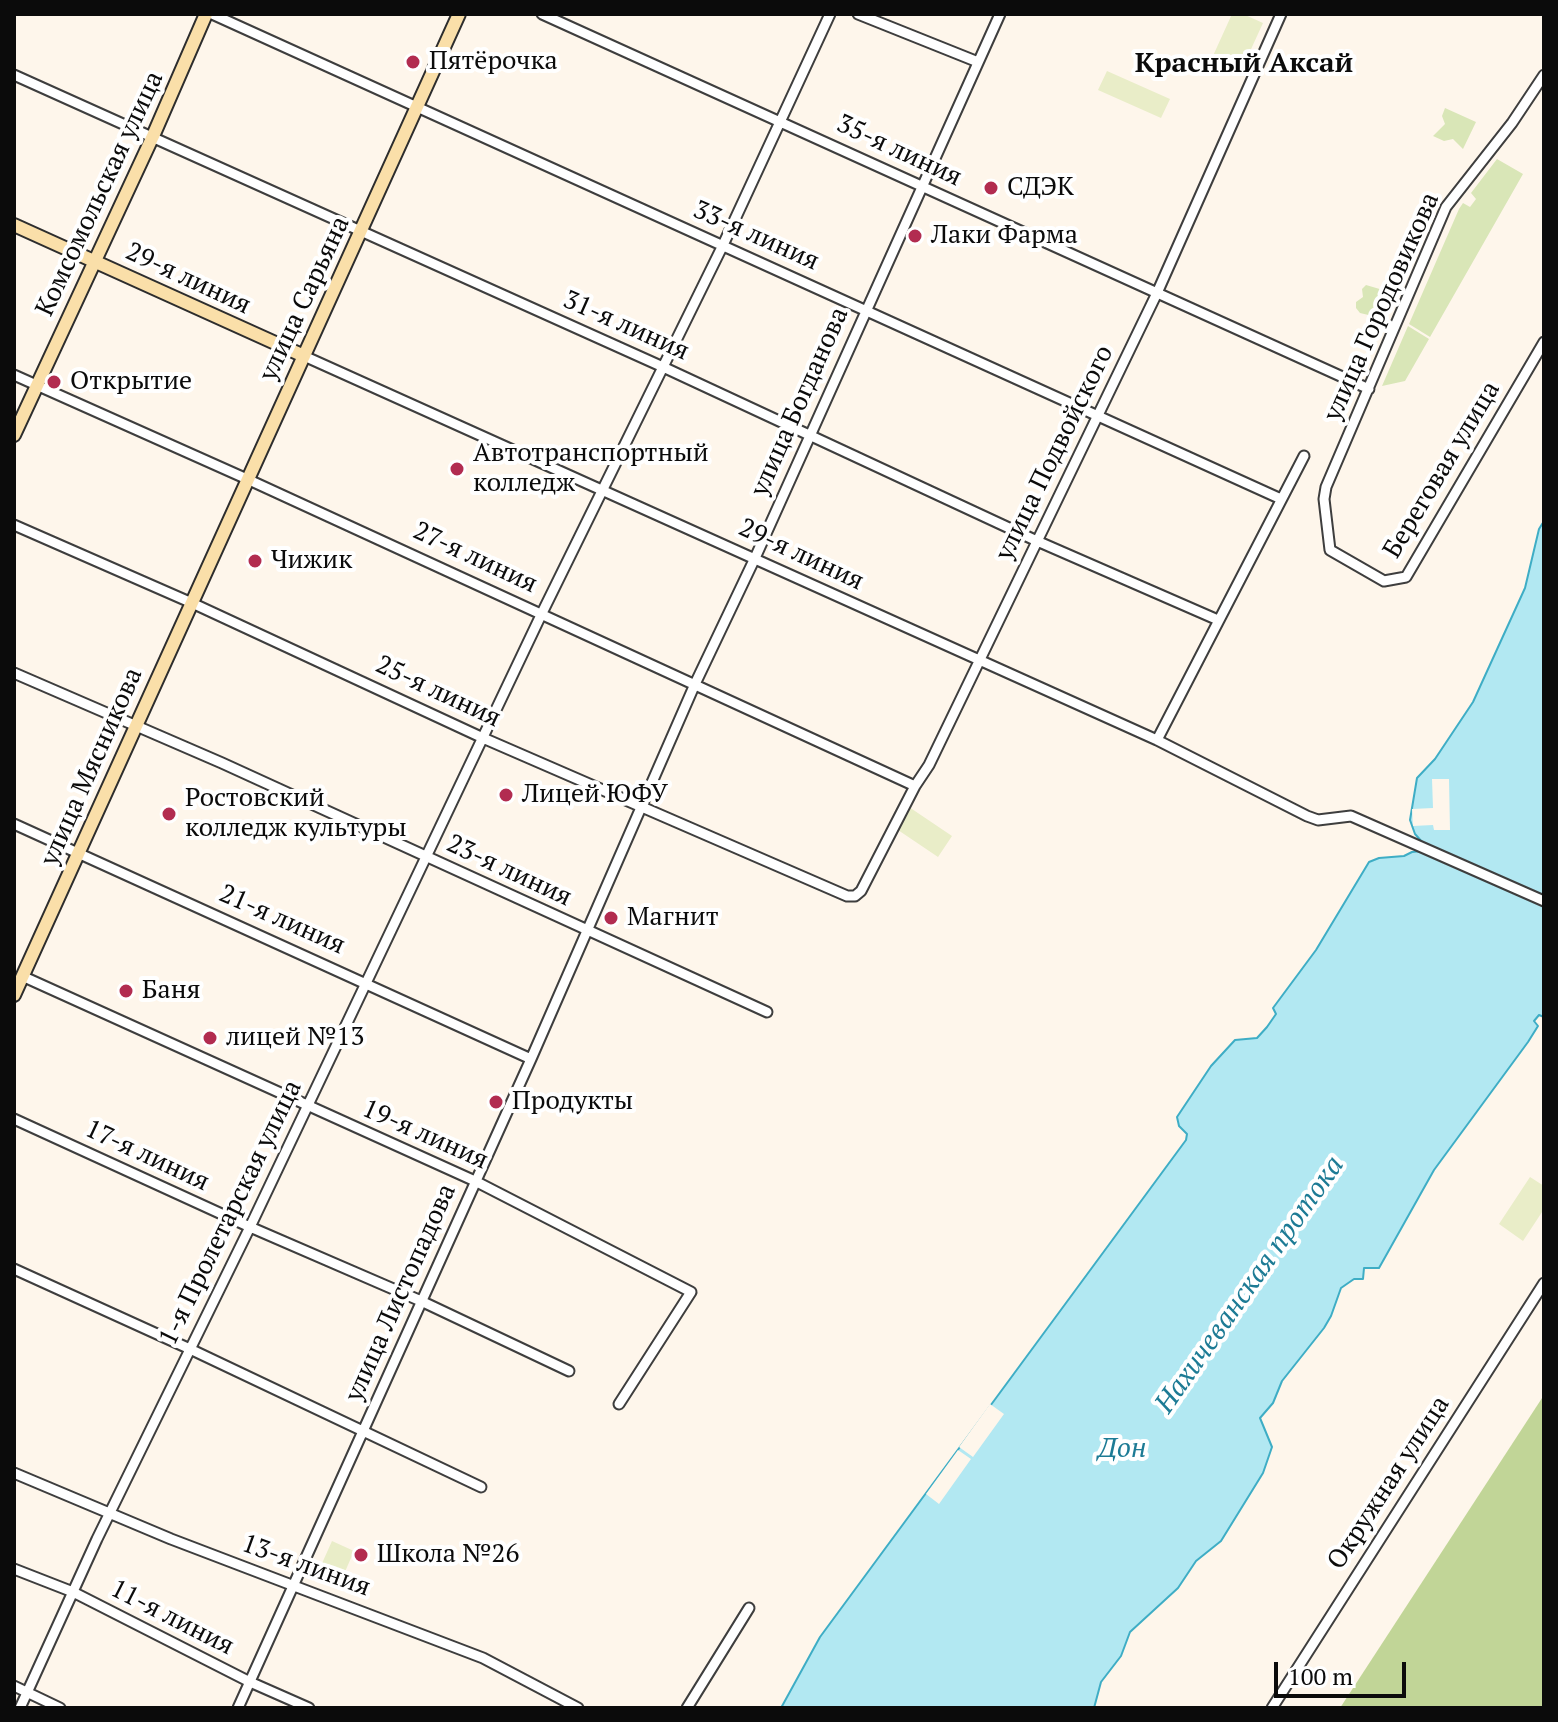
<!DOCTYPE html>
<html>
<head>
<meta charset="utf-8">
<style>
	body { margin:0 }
	#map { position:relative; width:1558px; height:1722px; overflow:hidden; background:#fef6eb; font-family:"PT Serif",serif }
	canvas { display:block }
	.frame { position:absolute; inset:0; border:16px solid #0b0b0b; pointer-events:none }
	.scale { position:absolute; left:1274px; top:1662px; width:132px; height:36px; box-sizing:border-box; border:4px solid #0b0b0b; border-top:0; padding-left:10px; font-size:24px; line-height:28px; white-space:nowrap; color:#0b0b0b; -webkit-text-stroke:6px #fff; paint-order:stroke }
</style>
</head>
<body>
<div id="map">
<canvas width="1558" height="1722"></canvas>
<div class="frame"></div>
<div class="scale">100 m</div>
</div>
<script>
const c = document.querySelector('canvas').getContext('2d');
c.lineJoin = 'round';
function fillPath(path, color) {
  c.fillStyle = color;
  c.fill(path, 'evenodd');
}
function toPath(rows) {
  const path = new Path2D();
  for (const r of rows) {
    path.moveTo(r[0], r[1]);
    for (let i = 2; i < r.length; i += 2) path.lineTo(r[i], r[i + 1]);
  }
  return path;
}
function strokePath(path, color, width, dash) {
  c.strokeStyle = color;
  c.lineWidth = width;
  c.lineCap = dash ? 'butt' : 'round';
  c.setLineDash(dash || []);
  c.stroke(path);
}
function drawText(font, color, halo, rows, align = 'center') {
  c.font = font + ' "PT Serif",serif';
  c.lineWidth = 8;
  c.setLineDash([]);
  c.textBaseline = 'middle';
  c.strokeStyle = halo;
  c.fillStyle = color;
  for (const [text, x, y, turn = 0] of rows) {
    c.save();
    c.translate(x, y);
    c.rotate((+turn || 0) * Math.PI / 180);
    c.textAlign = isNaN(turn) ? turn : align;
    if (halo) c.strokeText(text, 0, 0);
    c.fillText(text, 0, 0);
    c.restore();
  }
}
fillPath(toPath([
	[1445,108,1476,122,1463,149,1453,139,1444,141,1433,136,1445,124,1442,116],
	[1497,159,1523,174,1430,337,1409,324,1459,209,1463,203,1470,207,1476,199,1471,193],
	[1366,285,1383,290,1387,294,1387,300,1381,305,1381,313,1377,317,1360,313,1356,308,1356,302,1363,297,1362,289],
	[1408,326,1429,339,1405,381,1382,386]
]), '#d9e6b7');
fillPath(toPath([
	[1544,1395,1544,1708,1340,1708]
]), '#c1d597');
fillPath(toPath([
	[1232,14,1243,14,1263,23,1241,71,1212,58],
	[1107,71,1170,99,1161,118,1098,90],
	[909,807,952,836,938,857,895,828],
	[1530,1177,1544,1186,1544,1209,1523,1241,1499,1224],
	[332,1541,354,1551,338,1588,315,1579]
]), '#e9edc8');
const water = toPath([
	[1544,521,1544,1017,1539,1015,1534,1021,1538,1026,1528,1042,1434,1170,1379,1268,1364,1268,1363,1279,1354,1279,1341,1288,1331,1316,1324,1328,1282,1381,1273,1403,1260,1418,1272,1447,1263,1473,1221,1541,1196,1561,1178,1588,1130,1632,1121,1656,1101,1682,1094,1708,781,1708,820,1637,1186,1140,1187,1134,1179,1126,1177,1117,1211,1066,1235,1040,1257,1038,1267,1027,1276,1014,1273,1008,1316,950,1369,862,1379,858,1404,856,1412,852,1422,851,1423,843,1415,834,1410,820,1417,778,1435,759,1473,702,1525,588,1539,529,1544,521]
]);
fillPath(water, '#b2e8f2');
strokePath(water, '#3eadc5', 2);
fillPath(toPath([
	[1432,779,1449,779,1450,830,1434,830,1433,825,1413,826,1412,809,1433,808],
	[990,1404,1004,1414,973,1457,959,1447],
	[958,1450,971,1459,939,1504,926,1494]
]), '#fef6eb');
const street = toPath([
	[212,14,1281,499],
	[542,14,1369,389],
	[858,14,978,62],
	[14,75,663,367,1037,541,1218,620],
	[1544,75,1512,123,1446,207,1326,487,1324,499,1330,550,1384,581,1406,577,1544,342],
	[304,356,1157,740,1307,816,1318,820,1351,816,1544,901],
	[14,375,247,479,915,786],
	[14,525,192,603,483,738,847,896,855,896,861,891,915,786,929,765,1157,293,1281,14],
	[14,673,222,763,767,1012],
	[1157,740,1304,456],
	[14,824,531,1059],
	[22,976,475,1181,691,1292,619,1404],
	[14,1119,250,1227,421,1301,569,1371],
	[14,1269,190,1349,481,1487],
	[14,1473,171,1539,483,1658,578,1708],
	[14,1569,73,1592,250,1682,309,1708],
	[14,1686,60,1708],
	[20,1708,97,1539,250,1227,542,613,723,245,830,14],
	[238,1708,531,1059,695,684,755,558,1000,14],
	[687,1708,749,1608],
	[1272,1708,1544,1283]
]);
const secondary = toPath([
	[14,225,304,356],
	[14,435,153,136,206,14],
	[14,995,459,14]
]);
strokePath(street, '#3e3e3e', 13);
strokePath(secondary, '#2d2d2d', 16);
strokePath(street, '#fff', 9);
strokePath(secondary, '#fadfa9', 12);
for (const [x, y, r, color] of [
	[413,62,8,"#b22c50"],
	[991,188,8,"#b22c50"],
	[915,236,8,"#b22c50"],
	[54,382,8,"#b22c50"],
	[457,469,8,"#b22c50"],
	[255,561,8,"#b22c50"],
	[506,795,8,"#b22c50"],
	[169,814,8,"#b22c50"],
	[611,918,8,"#b22c50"],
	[126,991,8,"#b22c50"],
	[210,1038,8,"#b22c50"],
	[496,1102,8,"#b22c50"],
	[361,1555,8,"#b22c50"]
]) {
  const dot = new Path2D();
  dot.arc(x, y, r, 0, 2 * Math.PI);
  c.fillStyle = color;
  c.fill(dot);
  strokePath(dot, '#fff', 3);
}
drawText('26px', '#0b0b0b', '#fff', [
	["Пятёрочка",429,62],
	["СДЭК",1007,188],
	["Лаки Фарма",931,236],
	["Открытие",70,382],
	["Автотранспортный",473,454],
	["колледж",473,484],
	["Чижик",271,561],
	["Лицей ЮФУ",522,795],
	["Ростовский",185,799],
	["колледж культуры",185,829],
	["Магнит",627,918],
	["Баня",142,991],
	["лицей №13",226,1038],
	["Продукты",512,1102],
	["Школа №26",377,1555]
], 'left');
drawText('26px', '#0b0b0b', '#fff', [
	["35-я линия",899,151,25],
	["Комсомольская улица",100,194,-65],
	["33-я линия",756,236,24],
	["29-я линия",188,279,25],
	["улица Сарьяна",305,299,-65],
	["улица Городовикова",1382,307,-66],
	["31-я линия",626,326,24],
	["улица Богданова",800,402,-66],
	["улица Подвойского",1055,453,-64],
	["Береговая улица",1442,470,-59],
	["29-я линия",801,555,25],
	["27-я линия",475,558,25],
	["25-я линия",438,692,25],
	["улица Мясникова",92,767,-66],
	["23-я линия",509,871,25],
	["21-я линия",282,920,24],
	["19-я линия",425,1135,24],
	["17-я линия",147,1156,25],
	["1-я Пролетарская улица",231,1213,-64],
	["улица Листопадова",401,1293,-66],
	["Окружная улица",1389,1483,-57],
	["13-я линия",306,1566,20],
	["11-я линия",172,1618,27]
]);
drawText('bold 28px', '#0b0b0b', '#fff', [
	["Красный Аксай",1244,64]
]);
drawText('italic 28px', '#1d7b95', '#fff', [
	["Нахичеванская протока",1250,1285,-55],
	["Дон",1122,1449]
]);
</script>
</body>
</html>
